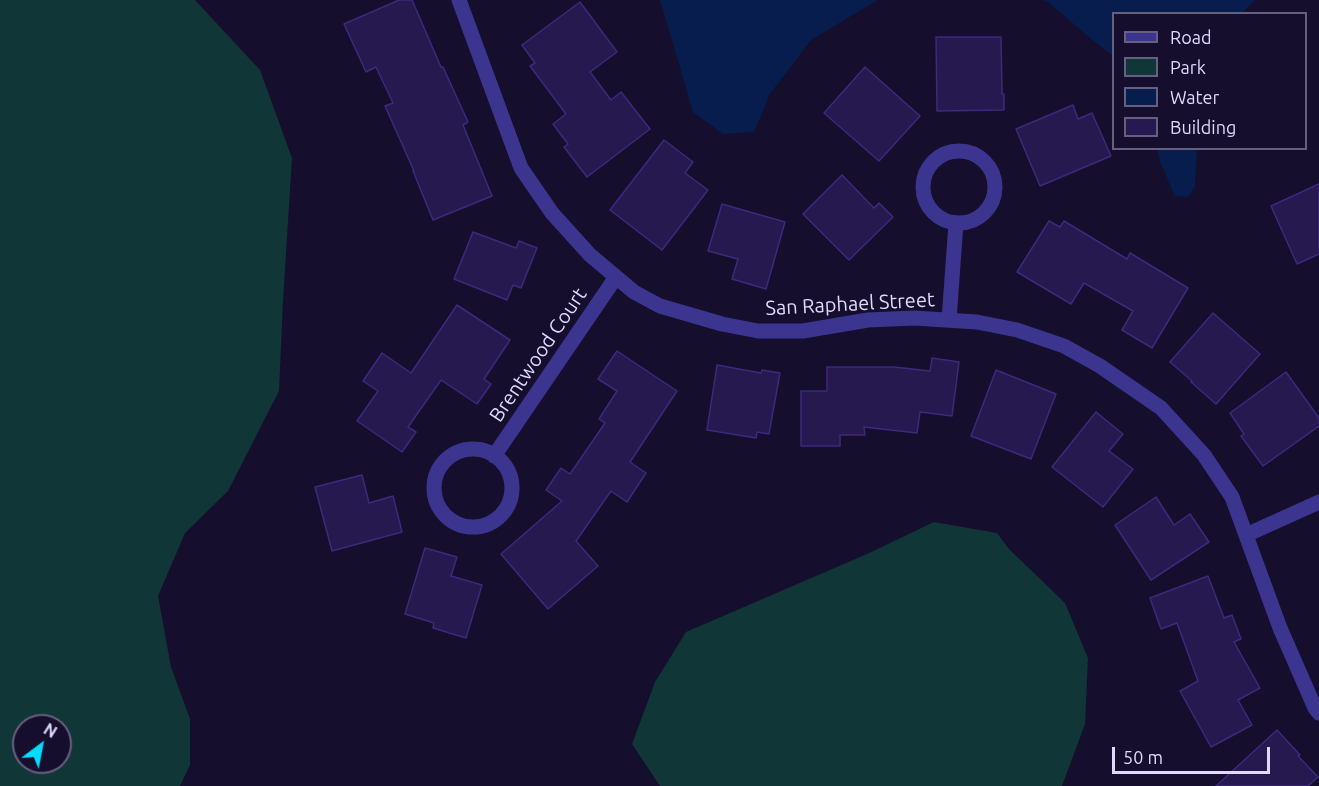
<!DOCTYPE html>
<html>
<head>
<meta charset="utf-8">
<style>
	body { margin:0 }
	#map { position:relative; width:1319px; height:786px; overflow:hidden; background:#150e2c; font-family:Ubuntu,sans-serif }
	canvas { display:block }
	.legend { position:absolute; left:1112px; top:12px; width:195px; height:138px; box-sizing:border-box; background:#150e2c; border:2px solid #665f80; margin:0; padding:8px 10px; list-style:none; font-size:18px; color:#dfd9ff }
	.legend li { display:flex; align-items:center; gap:12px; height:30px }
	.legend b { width:30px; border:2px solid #665f80 }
	.north { position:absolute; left:12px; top:714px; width:60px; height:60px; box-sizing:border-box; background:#150e2c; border:2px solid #665f80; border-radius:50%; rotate:32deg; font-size:16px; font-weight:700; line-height:24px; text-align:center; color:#dfd9ff }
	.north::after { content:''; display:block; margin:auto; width:21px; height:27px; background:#05dcff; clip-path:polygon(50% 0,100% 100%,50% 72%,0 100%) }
	.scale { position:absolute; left:1112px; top:747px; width:158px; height:27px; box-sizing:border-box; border:3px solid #dfd9ff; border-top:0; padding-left:8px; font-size:18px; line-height:21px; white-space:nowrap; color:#dfd9ff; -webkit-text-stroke:4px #150e2c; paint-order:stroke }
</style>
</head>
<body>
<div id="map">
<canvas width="1319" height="786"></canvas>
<ul class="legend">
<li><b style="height:8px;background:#3c358f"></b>Road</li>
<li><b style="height:16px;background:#113637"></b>Park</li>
<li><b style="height:16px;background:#061d4e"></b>Water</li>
<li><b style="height:16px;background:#26194f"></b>Building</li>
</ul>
<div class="north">N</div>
<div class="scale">50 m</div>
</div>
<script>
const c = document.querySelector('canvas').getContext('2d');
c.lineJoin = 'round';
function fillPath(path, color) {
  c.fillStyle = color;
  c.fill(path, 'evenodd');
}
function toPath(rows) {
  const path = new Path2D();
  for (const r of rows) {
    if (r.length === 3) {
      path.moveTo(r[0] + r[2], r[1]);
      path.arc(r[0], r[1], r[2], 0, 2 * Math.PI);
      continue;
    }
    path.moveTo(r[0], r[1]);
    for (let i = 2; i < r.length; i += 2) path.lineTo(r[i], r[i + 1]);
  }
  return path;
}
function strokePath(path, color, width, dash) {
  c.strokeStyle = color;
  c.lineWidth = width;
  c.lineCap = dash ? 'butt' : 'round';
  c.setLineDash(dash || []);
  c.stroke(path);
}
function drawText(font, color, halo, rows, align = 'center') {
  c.font = font + ' Ubuntu,sans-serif';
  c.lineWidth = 4.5;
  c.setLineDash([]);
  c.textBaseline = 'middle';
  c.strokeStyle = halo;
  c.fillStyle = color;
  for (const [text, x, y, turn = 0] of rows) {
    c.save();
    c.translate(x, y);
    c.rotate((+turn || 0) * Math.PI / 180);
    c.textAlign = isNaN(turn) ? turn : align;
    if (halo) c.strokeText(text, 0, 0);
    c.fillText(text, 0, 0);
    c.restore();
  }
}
fillPath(toPath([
	[0,0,195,0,260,70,292,158,283,301,279,391,228,491,185,533,158,596,171,667,190,719,190,765,180,786,0,786],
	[24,726,60,726,60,762,24,762],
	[934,522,997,533,1009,549,1065,603,1088,658,1085,724,1062,786,660,786,632,744,655,682,686,632,867,554]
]), '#113637');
fillPath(toPath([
	[660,0,878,0,811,40,770,94,754,132,723,134,693,112],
	[1044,0,1255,0,1242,13,1114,14,1113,56,1091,39,1048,2],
	[1157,149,1197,149,1195,187,1188,197,1175,196,1160,162]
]), '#061d4e');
const building = toPath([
	[399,0,412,0,441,67,443,67,468,122,463,125,492,196,433,220,413,171,414,171,385,106,393,103,376,67,366,72,344,24,399,0],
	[580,2,617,52,590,72,611,100,621,92,650,129,587,177,564,147,568,144,553,124,566,114,530,66,535,63,522,45,580,2],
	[936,37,1001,37,1002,94,1004,94,1004,110,937,111,936,37],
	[865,67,920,116,879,161,824,113,865,67],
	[1073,105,1078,119,1092,113,1111,156,1040,186,1016,129,1073,105],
	[664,140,693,162,685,173,708,190,662,250,610,210,664,140],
	[842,175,874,208,879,203,893,217,849,260,803,214,842,175],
	[1319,184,1319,254,1297,264,1271,206,1319,184],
	[722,204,785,222,766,289,732,279,738,259,708,251,722,204],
	[1049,221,1060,227,1064,221,1127,259,1130,253,1188,288,1152,348,1122,330,1133,311,1084,283,1071,304,1017,272,1049,221],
	[473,232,516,248,519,241,537,248,521,288,513,285,507,300,454,279,473,232],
	[457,305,510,340,484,379,491,384,477,404,441,380,408,427,416,432,402,452,357,421,378,391,363,381,382,353,411,373,457,305],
	[1213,313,1260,354,1216,404,1191,382,1192,381,1170,362,1213,313],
	[617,351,677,391,630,462,646,473,627,502,611,491,576,541,598,566,548,609,501,554,562,501,546,490,561,468,570,474,605,423,599,419,617,391,598,379,617,351],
	[932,358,959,362,952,416,920,412,917,433,864,427,865,435,840,435,840,446,801,446,801,391,827,391,827,367,894,367,930,371,932,358],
	[717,365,761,373,762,370,780,373,769,434,757,432,756,438,707,430,717,365],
	[996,370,1056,394,1031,459,971,436,996,370],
	[1286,372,1319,418,1319,426,1263,466,1241,436,1244,434,1230,413,1286,372],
	[1096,412,1123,434,1109,451,1133,469,1103,507,1052,467,1096,412],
	[362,475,369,503,393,496,402,532,332,551,315,487,362,475],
	[1156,497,1174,525,1190,514,1209,542,1151,580,1115,525,1156,497],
	[425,548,457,557,451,576,482,585,466,638,433,628,434,623,405,614,425,548],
	[1208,576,1224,618,1232,615,1241,639,1234,642,1260,688,1238,700,1252,725,1211,747,1180,691,1198,681,1177,623,1161,629,1150,598,1208,576],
	[1277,730,1300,755,1298,756,1318,777,1308,786,1216,786,1277,730]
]);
fillPath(building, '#26194f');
strokePath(building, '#3d297d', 1.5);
strokePath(toPath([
	[459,0,521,168,552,213,590,255,634,292,660,306,722,324,758,331,803,331,868,320,914,318,977,322,1017,330,1064,346,1100,366,1161,408,1204,455,1232,497,1280,628,1315,708,1319,713],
	[959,187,36],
	[949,320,956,223],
	[473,488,39],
	[494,456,616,277],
	[1246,535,1319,502]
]), '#3c358f', 15);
drawText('20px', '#dfd9ff', '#150e2c', [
	["San Raphael Street",850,304,-3],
	["Brentwood Court",538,355,-56]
]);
</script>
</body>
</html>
